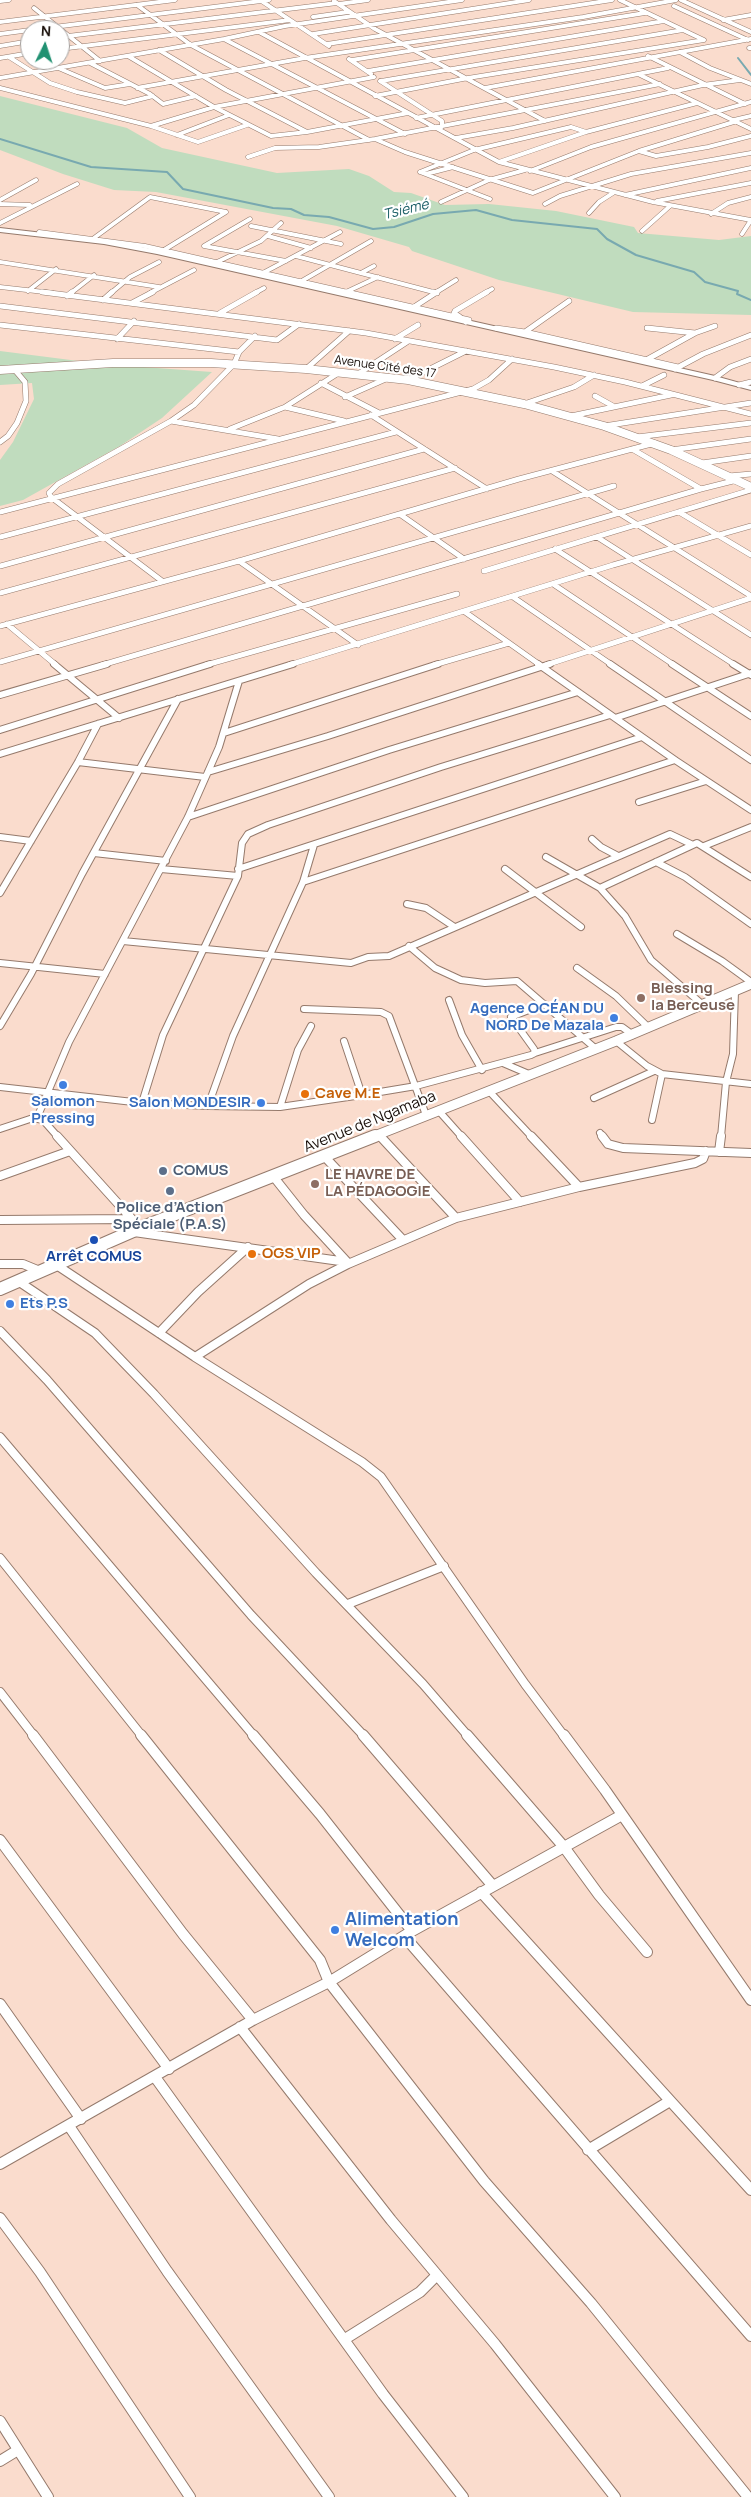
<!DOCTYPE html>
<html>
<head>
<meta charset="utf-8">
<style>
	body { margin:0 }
	#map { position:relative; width:751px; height:2497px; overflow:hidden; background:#fadccd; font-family:Manrope,sans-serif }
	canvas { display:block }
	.north { position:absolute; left:20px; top:20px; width:50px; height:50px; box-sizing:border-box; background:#fff; border:1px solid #a39f9d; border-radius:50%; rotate:4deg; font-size:14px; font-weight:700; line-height:20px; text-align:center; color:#190f0a }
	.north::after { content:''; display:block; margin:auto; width:18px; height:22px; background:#219172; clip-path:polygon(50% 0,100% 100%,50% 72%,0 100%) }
</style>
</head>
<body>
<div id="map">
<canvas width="751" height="2497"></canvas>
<div class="north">N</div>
</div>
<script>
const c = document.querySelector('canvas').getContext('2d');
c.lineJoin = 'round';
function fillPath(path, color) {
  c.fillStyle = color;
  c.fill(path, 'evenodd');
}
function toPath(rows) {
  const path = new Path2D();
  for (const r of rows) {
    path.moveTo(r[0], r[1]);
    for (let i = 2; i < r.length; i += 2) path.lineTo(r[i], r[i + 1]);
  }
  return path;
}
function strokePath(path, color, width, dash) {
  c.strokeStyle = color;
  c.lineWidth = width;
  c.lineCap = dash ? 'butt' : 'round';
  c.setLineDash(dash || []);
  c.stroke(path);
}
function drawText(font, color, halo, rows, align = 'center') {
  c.font = font + ' Manrope,sans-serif';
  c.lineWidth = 4.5;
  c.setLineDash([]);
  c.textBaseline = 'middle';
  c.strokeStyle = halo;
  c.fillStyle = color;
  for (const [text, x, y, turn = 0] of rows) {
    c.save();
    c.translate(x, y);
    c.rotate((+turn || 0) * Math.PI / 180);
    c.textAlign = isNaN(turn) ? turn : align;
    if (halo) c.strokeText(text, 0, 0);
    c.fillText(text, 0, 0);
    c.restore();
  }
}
fillPath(toPath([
	[0,96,127,128,162,148,277,173,349,169,369,176,394,192,411,193,445,205,489,204,556,211,634,227,638,233,719,240,751,236,751,315,633,312,499,280,412,251,409,247,337,226,156,192,114,190,63,174,0,150],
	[0,351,102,364,212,372,162,418,120,446,23,500,0,506,0,460,13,442,34,399,32,383,0,385]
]), '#c0dcbe');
strokePath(toPath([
	[738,58,751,75],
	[0,139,91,167,167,172,183,189,273,208,291,209,304,215,329,217,373,229,394,227,433,214,476,210,512,220,597,229,607,239,636,255,694,272,705,282,738,291,737,294,751,300]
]), '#78a9b0', 2);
const streetFar4 = toPath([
	[260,0,329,46],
	[620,0,704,40],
	[681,0,751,32],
	[0,1,9,0],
	[334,1,375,29,545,121],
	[339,4,368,0],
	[137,5,191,45,369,140],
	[674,6,748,40],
	[34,8,100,61],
	[313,17,348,12],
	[723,20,751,15],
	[0,22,175,0],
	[30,30,269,0],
	[259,32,499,162,653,202,751,220,742,234],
	[0,34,30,30],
	[313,34,529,0],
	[60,37,337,3],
	[224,39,405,134],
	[327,44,612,0],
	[0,46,30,41],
	[749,48,751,48],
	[60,49,290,20],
	[159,50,226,90,307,132],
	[680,52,710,68,751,84],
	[128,56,214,107,271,136,307,132,408,113],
	[648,56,745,104],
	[9,57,50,83,77,92,125,103,153,96],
	[0,58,30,53],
	[349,59,371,74],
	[352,60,645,13],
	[90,63,150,94,163,104,196,96],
	[56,67,105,88,130,84],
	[368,71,664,21],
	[638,74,751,129],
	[0,78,224,39,285,26,462,0],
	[380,81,442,121,442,127],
	[381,81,683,30],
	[0,88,151,126,198,142,247,125],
	[137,88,305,58,583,17,676,0],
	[485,88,751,39],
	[375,96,468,78,704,40],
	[416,118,668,68],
	[734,120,751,116],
	[151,126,214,107,374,77],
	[177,135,229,115],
	[456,138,513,128,703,85,740,80],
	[375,139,405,152,533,193,639,151,737,121],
	[639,151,656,156,708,147,751,136],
	[248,157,275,148,319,147,375,139,660,84],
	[499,162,586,132,697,103],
	[530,171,591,147,751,102],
	[420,172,474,150,571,127,586,132],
	[420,172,490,199],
	[426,174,453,167],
	[625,195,751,168],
	[0,200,36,180],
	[657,201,751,183],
	[441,202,489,180,525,170],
	[0,204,30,205],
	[545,204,560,196,631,174,751,153],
	[589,213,599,202,613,193],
	[711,214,728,203,751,197],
	[0,223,77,184],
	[251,226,341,244],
	[642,231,670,206],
	[39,232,145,246,352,293],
	[268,236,311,248],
	[94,238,150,197,226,212],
	[204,246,286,261],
	[204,246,250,219],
	[164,250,226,212],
	[296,256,437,293],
	[0,262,159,287],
	[215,263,261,241,281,223],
	[361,273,374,266],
	[261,274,340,232],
	[300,282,371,241],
	[0,287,53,293],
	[28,291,56,269],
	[346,292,378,277],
	[71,293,94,275],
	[111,293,130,277,159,262],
	[150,293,194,270],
	[255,293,264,288],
	[435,293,456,280],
	[485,293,492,289]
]);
const streetFar3 = toPath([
	[42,292,366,333,554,367,625,382,751,414],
	[346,292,469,320,466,322],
	[433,292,437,293],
	[67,296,72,292],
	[103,300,112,292],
	[132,303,153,292],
	[0,306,277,340,299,324],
	[414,307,437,292],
	[220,313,257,292],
	[460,317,454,313,455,311,487,292],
	[0,325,239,352],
	[496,328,525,332,678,367],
	[647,328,695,333],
	[525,332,569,301],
	[117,339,134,321],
	[395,339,418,325],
	[648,359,695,333,715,326],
	[306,369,349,331],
	[675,369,703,354,751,335],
	[358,374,407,342],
	[715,378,730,367,751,359],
	[408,380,466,351],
	[321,383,379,413],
	[739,385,751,382],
	[642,386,664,375],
	[595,396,613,406],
	[345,397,388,378],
	[524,404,574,387,594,375],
	[285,407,344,421],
	[371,415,487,489],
	[571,416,671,395],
	[171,421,278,439],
	[604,426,751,403],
	[230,429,285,407,340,372],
	[637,437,751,423],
	[0,442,8,436,17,423,26,401,25,382,14,369],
	[632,449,701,489,737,480],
	[671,450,751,439],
	[702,463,751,456],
	[552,471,751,596],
	[729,476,751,474],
	[0,512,473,389,489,380,512,359],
	[679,512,751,555],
	[401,515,464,559],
	[0,537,396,432],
	[597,537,751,635],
	[555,549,735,665],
	[239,561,358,645],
	[0,566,424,449],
	[484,571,751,490],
	[162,581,51,497,49,493,58,484,171,421,194,405,234,364,239,352,255,336],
	[553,584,674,665],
	[0,593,455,468],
	[513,597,612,665],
	[7,624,56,665],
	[0,626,239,561,519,479,655,443],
	[509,643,540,665],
	[0,662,614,486],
	[102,665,701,489],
	[206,665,457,594],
	[289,665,613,565,751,526],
	[434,665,509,643,465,612],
	[546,665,751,598]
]);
const streetFar2 = toPath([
	[54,664,119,718],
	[538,664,675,760,751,810],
	[610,664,751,760],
	[672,664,751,716],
	[733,664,751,675],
	[0,695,107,664],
	[615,718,751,673],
	[0,730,210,664],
	[224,733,438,664],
	[0,754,293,664],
	[78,762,205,777],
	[208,772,328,736,550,664],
	[639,802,706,781],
	[188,817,389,750,578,692],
	[0,837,31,841],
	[592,839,601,847,618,856],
	[704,846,751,827],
	[94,853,166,861],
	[546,857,600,888,625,916,651,960,703,1005],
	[656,862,685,877,751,924],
	[161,869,238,876],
	[238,869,642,737],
	[505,869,581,927],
	[303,882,675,760],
	[600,888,697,843,751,877],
	[0,893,78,762,98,724],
	[407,904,426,908,453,926],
	[677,934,722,961,751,982],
	[123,941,351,963,368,957,389,956,670,834,691,844],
	[409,946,435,968,461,980,485,983,517,981,596,1049],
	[0,963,105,974],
	[577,968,616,996,649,1028],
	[449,1000,462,1035,482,1070],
	[304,1009,381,1012,389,1016,426,1115],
	[0,1026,31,974,82,874,178,699],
	[344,1041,362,1095],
	[616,1041,647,1066,662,1074,751,1084],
	[535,1053,616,1027,622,1027,633,1035],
	[503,1063,531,1075],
	[0,1087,142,1103,208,1106,280,1107,362,1095,416,1086,531,1055,535,1053,534,1049,511,1017,544,1004],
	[489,1091,532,1137],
	[594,1098,654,1071],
	[142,1103,163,1035,238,876,242,843,248,834,268,825,441,767,610,715],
	[208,1106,233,1036,303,882,314,845],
	[280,1107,298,1050,311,1026],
	[438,1110,462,1137],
	[37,1118,69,1042,188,817,219,747,239,681],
	[652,1120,662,1074],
	[0,1129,33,1118,43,1120,58,1137],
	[600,1133,603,1137],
	[379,1134,382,1137],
	[721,1137,726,1082,733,1054,735,991]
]);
const streetFar1 = toPath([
	[57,1136,140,1228],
	[380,1136,456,1218],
	[461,1136,520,1202],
	[531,1136,579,1187],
	[602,1136,608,1144,623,1148,751,1153],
	[719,1152,721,1136],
	[324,1156,403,1240],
	[0,1176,70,1151],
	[273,1176,304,1215,348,1263],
	[0,1220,130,1219],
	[134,1232,347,1262],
	[0,1264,23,1264,40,1271],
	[55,1264,195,1357,362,1462,381,1477,525,1684,564,1736],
	[18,1281,95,1333,154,1394,316,1573,423,1684,468,1736],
	[0,1331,47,1380,251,1615,364,1736],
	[159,1333,198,1292,248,1247],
	[195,1357,309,1284,348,1264,456,1218,579,1187,695,1163,703,1159,706,1151],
	[0,1437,254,1736],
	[0,1558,142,1736],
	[348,1604,444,1566],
	[0,1692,34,1736]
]);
const street = toPath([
	[33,1735,183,1934,253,2020],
	[141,1735,320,1960,329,1982,484,2181,591,2303,748,2497],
	[253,1735,320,1814,412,1931],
	[363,1735,493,1886],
	[467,1735,564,1847,599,1895,647,1952],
	[564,1735,605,1790,751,2000],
	[0,1840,169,2069],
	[481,1892,751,2190],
	[404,1936,751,2336],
	[0,2004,81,2119],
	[240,2027,391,2220,495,2344,615,2497],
	[155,2077,383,2394,463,2497],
	[69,2126,167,2271,329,2497],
	[588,2150,670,2101],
	[0,2164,253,2020,329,1982,412,1931,622,1815],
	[0,2218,40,2272,190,2497],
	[345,2339,420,2292,437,2275],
	[0,2421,48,2497],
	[0,2461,18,2450]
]);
const secondaryFar2 = toPath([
	[0,370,113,363,211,363,306,369,408,380,524,404,604,426,671,450,751,487]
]);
const secondaryFar1 = toPath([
	[372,1137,616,1041,751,984]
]);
const secondary = toPath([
	[0,1289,140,1228,375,1136]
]);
const primary = toPath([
	[0,228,104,240,157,250,715,376,751,386,751,390,713,380,157,254,104,244,0,232,0,228]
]);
strokePath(streetFar4, '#957a6c', 5);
strokePath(streetFar3, '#957a6c', 6);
strokePath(streetFar2, '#957a6c', 8);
strokePath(streetFar1, '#957a6c', 10);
strokePath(street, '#957a6c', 12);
strokePath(secondaryFar2, '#957a6c', 9);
strokePath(secondaryFar1, '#957a6c', 11);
strokePath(secondary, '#957a6c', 14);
strokePath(primary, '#957a6c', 2);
strokePath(streetFar4, '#fff', 4);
strokePath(streetFar3, '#fff', 5);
strokePath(streetFar2, '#fff', 6);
strokePath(streetFar1, '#fff', 8);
strokePath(street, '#fff', 10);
strokePath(secondaryFar2, '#fff', 8);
strokePath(secondaryFar1, '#fff', 9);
strokePath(secondary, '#fff', 12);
fillPath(primary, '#fff');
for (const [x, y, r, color] of [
	[641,998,5,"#8d6e63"],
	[614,1018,5,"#3f7fe0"],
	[63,1085,5,"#3f7fe0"],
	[305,1094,5,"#e8710a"],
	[261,1103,5,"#3f7fe0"],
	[163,1171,5,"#5c6f8a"],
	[315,1184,5,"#8d6e63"],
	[170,1191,5,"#5c6f8a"],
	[94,1240,5,"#1a4fb4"],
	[252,1254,5,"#e8710a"],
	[10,1304,5,"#3f7fe0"],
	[335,1930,5,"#3f7fe0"]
]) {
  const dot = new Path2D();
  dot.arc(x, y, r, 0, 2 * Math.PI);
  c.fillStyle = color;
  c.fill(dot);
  strokePath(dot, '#fff', 2);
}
drawText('12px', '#190f0a', '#fff', [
	["Avenue Cité des 17",385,367,8]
]);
drawText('italic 14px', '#1d6068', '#fff', [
	["Tsiémé",406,210,-14]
]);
drawText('bold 15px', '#785e54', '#fff', [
	["Blessing",651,989],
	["la Berceuse",651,1006],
	["LE HAVRE DE",325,1175],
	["LA PÉDAGOGIE",325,1192]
], 'left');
drawText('bold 15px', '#366cbe', '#fff', [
	["Agence OCÉAN DU",604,1009],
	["NORD De Mazala",604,1026],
	["Salomon",63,1102,"center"],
	["Pressing",63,1119,"center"],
	["Salon MONDESIR",251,1103],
	["Ets P.S",20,1304,"left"]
], 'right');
drawText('bold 15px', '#c56008', '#fff', [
	["Cave M.E",315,1094],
	["OGS VIP",262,1254]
], 'left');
drawText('15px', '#190f0a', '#fff', [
	["Avenue de Ngamaba",370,1122,-22]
]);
drawText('bold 15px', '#4e5e75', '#fff', [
	["COMUS",173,1171],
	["Police d’Action",170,1208,"center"],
	["Spéciale (P.A.S)",170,1225,"center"]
], 'left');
drawText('bold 15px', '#164399', '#fff', [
	["Arrêt COMUS",94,1257]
]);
drawText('bold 18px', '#366cbe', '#fff', [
	["Alimentation",345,1920],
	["Welcom",345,1941]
], 'left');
</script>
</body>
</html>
